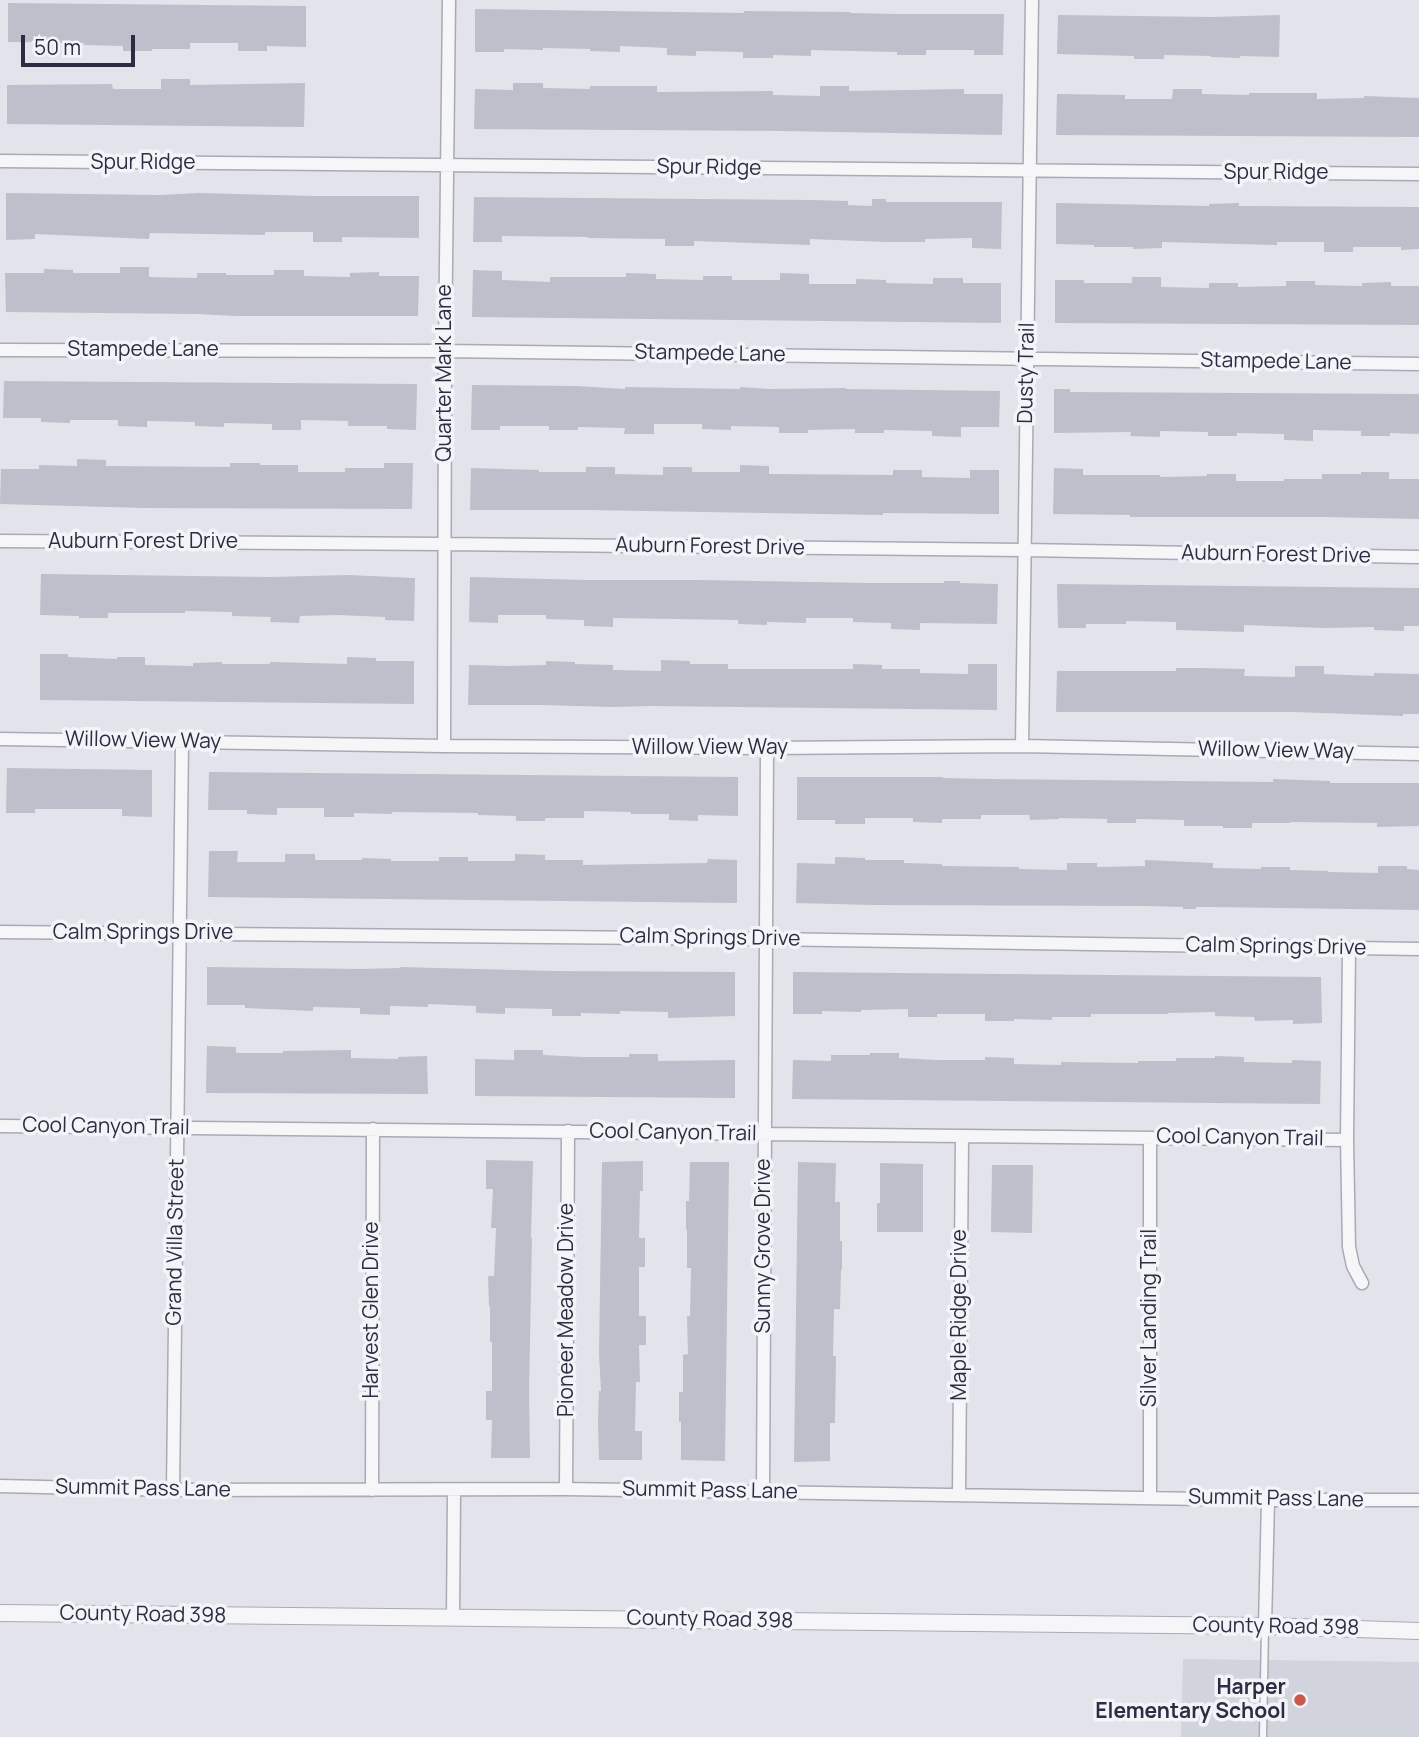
<!DOCTYPE html>
<html>
<head>
<meta charset="utf-8">
<style>
	body { margin:0 }
	#map { position:relative; width:1419px; height:1737px; overflow:hidden; background:#e3e4eb; font-family:Manrope,sans-serif }
	canvas { display:block }
	.scale { position:absolute; left:21px; top:35px; width:114px; height:32px; box-sizing:border-box; border:4px solid #2b2e42; border-top:0; padding-left:9px; font-size:21px; line-height:24px; white-space:nowrap; color:#2b2e42; -webkit-text-stroke:5px #f3f4f8; paint-order:stroke }
</style>
</head>
<body>
<div id="map">
<canvas width="1419" height="1737"></canvas>
<div class="scale">50 m</div>
</div>
<script>
const c = document.querySelector('canvas').getContext('2d');
c.lineJoin = 'round';
function fillPath(path, color) {
  c.fillStyle = color;
  c.fill(path, 'evenodd');
}
function toPath(rows) {
  const path = new Path2D();
  for (const r of rows) {
    path.moveTo(r[0], r[1]);
    for (let i = 2; i < r.length; i += 2) path.lineTo(r[i], r[i + 1]);
  }
  return path;
}
function strokePath(path, color, width, dash) {
  c.strokeStyle = color;
  c.lineWidth = width;
  c.lineCap = dash ? 'butt' : 'round';
  c.setLineDash(dash || []);
  c.stroke(path);
}
function drawText(font, color, halo, rows, align = 'center') {
  c.font = font + ' Manrope,sans-serif';
  c.lineWidth = 7;
  c.setLineDash([]);
  c.textBaseline = 'middle';
  c.strokeStyle = halo;
  c.fillStyle = color;
  for (const [text, x, y, turn = 0] of rows) {
    c.save();
    c.translate(x, y);
    c.rotate((+turn || 0) * Math.PI / 180);
    c.textAlign = isNaN(turn) ? turn : align;
    if (halo) c.strokeText(text, 0, 0);
    c.fillText(text, 0, 0);
    c.restore();
  }
}
fillPath(toPath([
	[1183,1659,1419,1662,1419,1737,1181,1737]
]), '#d1d3dd');
fillPath(toPath([
	[8,3,306,6,306,47,267,46,267,51,238,51,238,43,190,43,190,49,152,49,152,51,123,51,123,46,84,45,84,43,8,42],
	[475,9,744,13,744,11,850,12,850,13,898,14,1004,14,1003,55,974,55,974,50,926,50,926,55,897,55,897,52,811,50,811,56,773,55,773,58,743,58,743,52,696,51,696,56,667,55,667,48,620,46,620,52,590,51,590,49,543,48,543,50,504,49,504,52,475,52],
	[1058,15,1212,17,1280,15,1279,57,1240,56,1240,58,1211,57,1211,56,1164,55,1164,59,1134,59,1134,56,1057,54],
	[161,79,190,79,190,85,305,83,304,127,7,124,7,85,112,84,113,89,161,89],
	[513,83,543,83,543,88,590,89,590,86,657,86,657,92,773,91,773,95,820,96,820,86,849,86,849,91,964,89,964,94,1003,94,1002,135,782,131,474,129,475,89,513,90],
	[1173,89,1202,89,1202,94,1249,95,1249,93,1317,93,1317,99,1364,98,1364,96,1419,98,1419,137,1056,135,1057,94,1125,95,1125,99,1172,99],
	[6,193,159,195,199,193,313,196,419,196,419,238,342,237,342,242,313,242,313,232,265,232,265,235,150,233,149,239,35,234,35,239,6,240],
	[474,197,810,200,848,201,848,205,872,206,872,199,886,199,886,202,1002,202,1001,249,972,248,972,238,925,239,925,242,886,242,810,239,810,245,694,241,694,246,665,246,665,239,588,238,588,237,502,236,502,242,473,242],
	[1056,203,1209,206,1209,204,1239,203,1239,206,1419,207,1419,249,1401,250,1401,247,1353,247,1353,252,1324,252,1324,242,1277,242,1277,245,1162,242,1162,248,1133,249,1133,247,1094,247,1094,245,1056,244],
	[120,267,149,267,149,277,197,278,197,273,226,273,226,275,274,275,274,270,304,270,304,276,350,277,350,273,379,272,379,276,419,276,418,316,236,316,197,314,6,312,5,273,44,273,44,269,73,270,73,273,120,273],
	[473,270,502,271,502,280,550,282,550,277,626,277,626,273,656,274,656,279,703,280,703,276,732,276,732,280,780,280,780,273,809,274,809,284,856,284,856,279,886,280,886,283,933,284,933,278,963,278,963,283,1001,283,1001,323,472,317],
	[1132,277,1161,277,1161,287,1209,288,1209,283,1238,283,1238,287,1286,286,1286,281,1315,281,1315,285,1362,286,1362,283,1391,282,1391,286,1419,286,1419,325,1055,323,1055,280,1084,280,1084,283,1132,283],
	[4,381,417,384,416,430,387,429,387,426,348,426,348,421,301,420,301,430,272,430,272,424,224,423,224,427,195,426,195,422,147,421,147,427,118,426,118,420,70,420,70,423,41,422,41,418,3,418],
	[472,385,577,386,625,389,625,387,740,389,740,387,770,389,846,388,846,389,1000,391,999,427,961,427,961,437,932,436,932,431,884,430,884,433,855,433,855,429,808,430,808,433,779,433,779,427,731,426,731,430,702,429,702,424,654,424,654,434,624,434,625,428,578,427,578,430,549,430,549,426,500,426,500,430,471,430],
	[1054,389,1070,389,1070,392,1419,394,1419,434,1390,433,1390,436,1361,436,1361,431,1313,430,1313,441,1284,440,1284,434,1237,433,1237,436,1208,436,1208,432,1160,431,1160,437,1130,436,1131,432,1054,433],
	[77,459,106,460,106,466,230,467,230,463,260,463,260,465,298,465,298,472,345,472,345,468,384,468,384,463,413,463,412,509,144,508,0,504,1,469,39,469,39,465,77,466],
	[740,465,769,466,769,474,893,475,893,470,922,470,922,477,970,478,970,470,999,470,999,514,883,513,883,515,586,510,470,510,471,468,539,470,539,472,586,472,586,467,615,467,615,474,663,475,663,467,692,467,692,472,740,472],
	[1054,468,1083,469,1083,475,1160,475,1160,477,1207,476,1207,474,1236,474,1236,481,1284,481,1284,479,1322,479,1322,474,1361,474,1361,472,1389,472,1389,479,1419,479,1419,519,1322,517,1130,517,1130,515,1053,514],
	[41,574,271,577,348,575,415,578,414,621,385,620,385,617,338,615,300,616,299,623,270,622,271,617,232,616,232,612,185,611,185,613,108,613,108,618,79,618,79,616,40,615],
	[470,577,585,580,700,580,868,583,944,583,944,581,960,581,960,583,998,584,997,624,920,623,920,630,891,629,891,623,853,622,853,618,806,618,806,623,767,622,767,625,738,624,738,620,613,618,613,627,584,626,584,620,546,619,546,615,498,615,498,623,469,622],
	[1057,584,1419,588,1419,626,1404,626,1404,631,1374,630,1374,627,1324,628,1244,625,1244,632,1176,630,1176,622,1126,621,1126,624,1086,624,1086,628,1058,628],
	[40,654,68,654,68,657,117,659,117,657,145,657,145,665,193,666,193,663,222,662,222,664,270,664,270,662,347,664,347,657,376,658,376,661,414,661,414,704,40,700],
	[661,660,690,661,690,664,728,664,728,669,853,669,853,664,882,665,882,669,920,669,920,673,968,674,968,664,997,664,997,710,651,706,612,707,542,705,468,705,469,665,507,666,546,665,546,661,575,662,575,664,613,665,613,670,661,671],
	[1295,666,1324,666,1324,674,1374,676,1374,673,1419,674,1419,714,1403,714,1403,716,1295,712,1056,712,1057,671,1176,671,1176,668,1204,668,1245,669,1244,676,1295,677],
	[7,768,152,770,152,817,122,816,122,809,35,809,35,813,6,813],
	[209,772,738,777,738,816,698,815,698,821,669,820,669,814,631,814,631,812,584,811,584,818,545,818,545,821,516,821,516,816,478,815,478,813,392,812,392,814,354,813,354,817,324,817,324,808,277,808,277,815,247,814,247,810,208,810],
	[797,777,943,777,943,778,991,779,1273,782,1273,779,1330,781,1330,783,1419,783,1419,826,1377,827,1377,823,1290,822,1290,823,1252,823,1252,828,1223,828,1223,826,1184,826,1184,820,1136,819,1136,823,1107,823,1107,819,1059,818,1059,819,1030,820,1029,815,981,815,981,819,942,819,942,823,913,822,913,818,865,818,865,824,835,824,835,820,797,820],
	[209,851,238,851,237,862,285,862,285,854,315,854,315,860,362,860,362,858,391,859,391,861,439,861,439,857,468,857,468,861,515,861,515,854,545,855,545,860,583,860,583,865,707,863,708,859,737,860,737,903,208,897],
	[835,857,865,858,865,860,904,860,904,863,942,864,942,866,1019,867,1019,869,1067,870,1067,863,1097,863,1097,867,1145,866,1145,860,1213,863,1213,868,1261,869,1261,867,1290,867,1290,870,1328,871,1328,872,1378,873,1378,866,1407,866,1407,869,1419,870,1419,910,1212,907,1196,907,1196,909,1183,909,1183,907,1145,906,873,905,796,903,797,863,835,864],
	[207,967,361,969,400,968,400,967,553,971,735,972,735,1016,668,1018,668,1012,620,1011,620,1014,581,1013,581,1016,552,1016,552,1009,505,1008,505,1014,476,1013,476,1006,428,1004,428,1007,390,1006,390,1015,360,1014,360,1008,313,1007,313,1011,245,1008,245,1005,207,1005],
	[793,972,1321,977,1322,1023,1293,1024,1293,1020,1255,1021,1254,1017,1215,1016,1215,1012,1168,1013,1168,1014,1091,1014,1091,1017,1052,1017,1052,1020,1014,1019,1014,1021,985,1021,985,1014,937,1014,937,1017,908,1017,908,1009,861,1010,861,1012,822,1011,822,1014,793,1014],
	[207,1046,236,1047,236,1053,283,1053,283,1051,351,1050,351,1058,398,1059,398,1057,427,1056,428,1094,206,1093],
	[514,1050,543,1050,543,1055,582,1057,629,1057,629,1054,658,1054,658,1061,735,1060,735,1098,475,1096,475,1059,514,1060],
	[870,1053,899,1053,899,1058,937,1060,985,1060,985,1057,1014,1058,1014,1064,1061,1065,1061,1062,1138,1063,1138,1061,1176,1061,1176,1058,1215,1058,1215,1056,1244,1057,1244,1062,1292,1063,1292,1060,1321,1061,1320,1104,792,1099,793,1060,831,1061,831,1055,870,1055],
	[486,1160,533,1161,531,1238,532,1238,529,1391,530,1458,491,1458,492,1420,486,1420,486,1391,492,1391,492,1342,490,1342,490,1306,489,1306,488,1276,494,1276,496,1228,491,1228,493,1189,486,1189],
	[643,1161,643,1191,640,1191,639,1238,645,1238,645,1267,639,1267,639,1316,646,1316,646,1345,639,1345,640,1382,636,1382,635,1431,642,1431,642,1460,599,1460,598,1421,599,1391,601,1391,599,1354,602,1162],
	[690,1162,729,1162,725,1461,681,1460,681,1422,679,1422,679,1392,683,1392,683,1355,688,1354,687,1316,690,1316,691,1268,687,1268,687,1230,686,1230,686,1201,689,1201],
	[798,1162,836,1163,835,1202,840,1202,840,1241,842,1241,842,1270,841,1270,840,1309,834,1309,833,1356,836,1356,835,1423,830,1423,830,1461,794,1462],
	[880,1163,923,1164,923,1232,877,1232,877,1203,880,1203],
	[992,1165,1033,1165,1032,1233,991,1232]
]), '#bdbfca');
const service = toPath([
	[1263,1737,1265,1628]
]);
const minor = toPath([
	[0,161,1419,174],
	[0,350,445,351,1419,364],
	[0,541,444,544,1025,550,1419,557],
	[0,739,444,746,767,748,1022,746,1419,754],
	[444,746,445,351,449,0],
	[1022,746,1032,0],
	[0,932,766,939,1419,949],
	[1349,948,1347,1140,1349,1247,1353,1266,1362,1283],
	[0,1126,1347,1140],
	[1150,1138,1150,1497],
	[0,1486,173,1490,566,1489,1268,1500,1419,1500],
	[566,1489,568,1131],
	[173,1490,182,742],
	[372,1490,373,1129],
	[763,1492,767,748],
	[959,1495,962,1136],
	[453,1618,454,1490],
	[1265,1626,1268,1500]
]);
const tertiary = toPath([
	[0,1613,1265,1626,1419,1631]
]);
strokePath(service, '#a8aab5', 9);
strokePath(minor, '#a8aab5', 15);
strokePath(tertiary, '#a8aab5', 18);
strokePath(service, '#f6f6f9', 6);
strokePath(minor, '#f6f6f9', 12);
strokePath(tertiary, '#f6f6f9', 16);
for (const [x, y, r, color] of [
	[1300,1700,7,"#ca584e"]
]) {
  const dot = new Path2D();
  dot.arc(x, y, r, 0, 2 * Math.PI);
  c.fillStyle = color;
  c.fill(dot);
  strokePath(dot, '#f3f4f8', 2.5);
}
drawText('21px', '#2b2e42', '#f3f4f8', [
	["Spur Ridge",143,163],
	["Spur Ridge",709,168,1],
	["Spur Ridge",1276,173],
	["Stampede Lane",143,350],
	["Stampede Lane",710,354,1],
	["Stampede Lane",1276,362,1],
	["Quarter Mark Lane",445,373,-90],
	["Dusty Trail",1027,373,-89],
	["Auburn Forest Drive",143,542],
	["Auburn Forest Drive",710,547,1],
	["Auburn Forest Drive",1276,555,1],
	["Willow View Way",143,741,1],
	["Willow View Way",710,748],
	["Willow View Way",1276,751,1],
	["Calm Springs Drive",143,933],
	["Calm Springs Drive",710,938,1],
	["Calm Springs Drive",1276,947,1],
	["Cool Canyon Trail",106,1127,1],
	["Cool Canyon Trail",673,1133,1],
	["Cool Canyon Trail",1240,1138,1],
	["Grand Villa Street",176,1242,-89],
	["Sunny Grove Drive",764,1246,-90],
	["Harvest Glen Drive",372,1310,-90],
	["Pioneer Meadow Drive",567,1310,-90],
	["Maple Ridge Drive",960,1315,-90],
	["Silver Landing Trail",1150,1318,-90],
	["Summit Pass Lane",143,1489,1],
	["Summit Pass Lane",710,1491,1],
	["Summit Pass Lane",1276,1499,1],
	["County Road 398",143,1615,1],
	["County Road 398",710,1620,1],
	["County Road 398",1276,1627,1]
]);
drawText('bold 21px', '#2b2e42', '#f3f4f8', [
	["Harper",1286,1688],
	["Elementary School",1286,1712]
], 'right');
</script>
</body>
</html>
